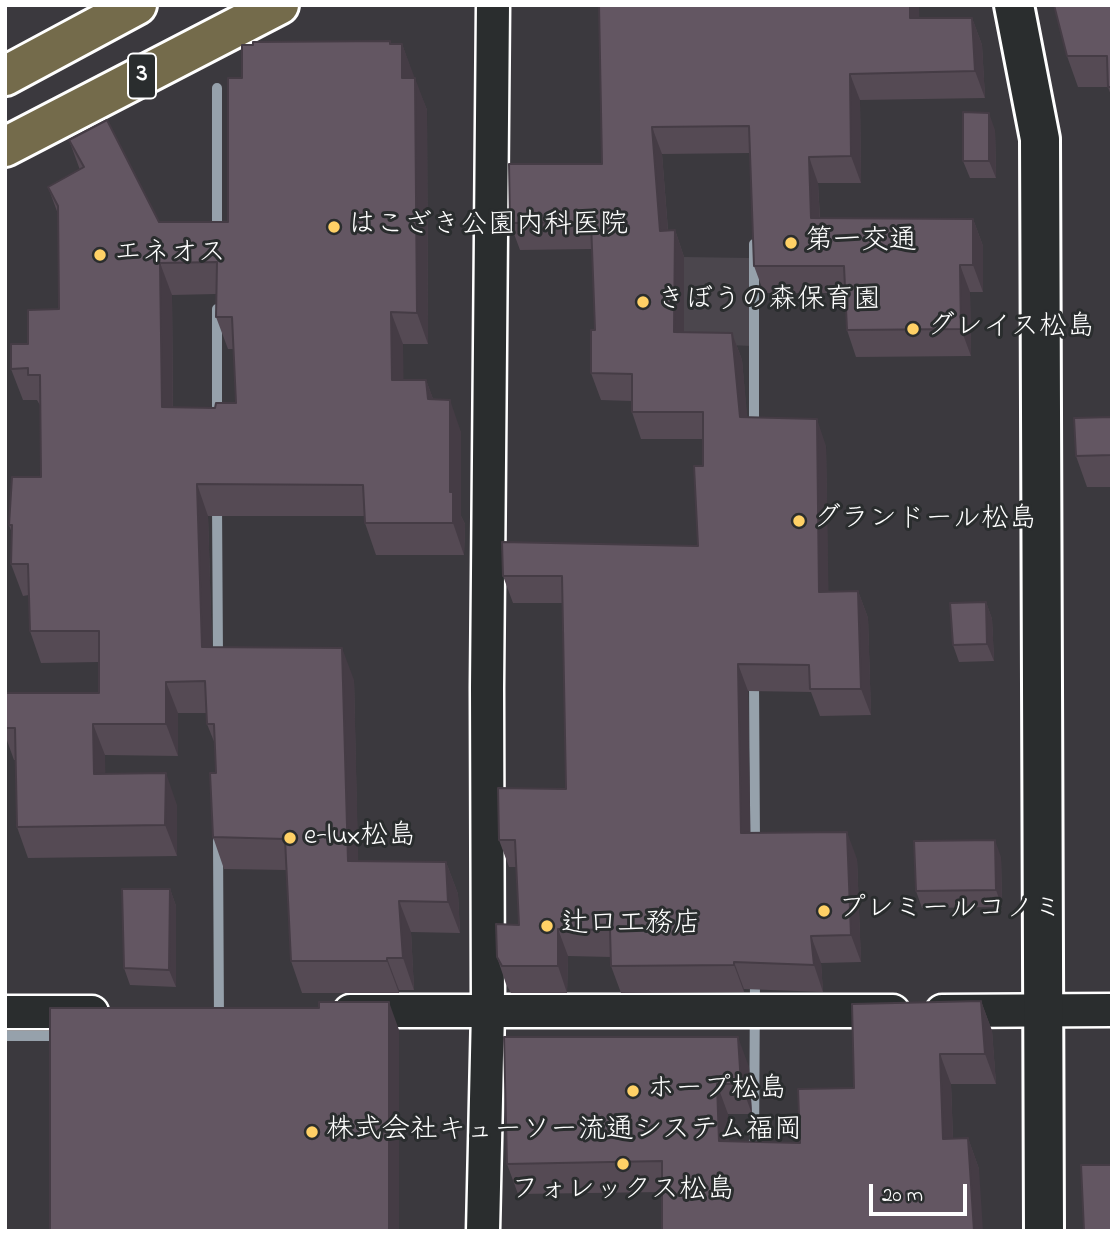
<!DOCTYPE html>
<html>
<head>
<meta charset="utf-8">
<style>
	body { margin:0 }
	#map { position:relative; width:1117px; height:1236px; overflow:hidden; background:#3b393e; font-family:"Indie Flower",sans-serif }
	canvas { display:block }
	.frame { position:absolute; inset:0; border:7px solid #fff; pointer-events:none }
	.scale { position:absolute; left:869px; top:1184px; width:98px; height:32px; box-sizing:border-box; border:4px solid #fff; border-top:0; padding-left:9px; font-size:21px; line-height:24px; white-space:nowrap; color:#fff; -webkit-text-stroke:5px #2a2d2e; paint-order:stroke }
</style>
</head>
<body>
<div id="map">
<canvas width="1117" height="1236"></canvas>
<div class="frame"></div>
<div class="scale">20 m</div>
</div>
<script>
const c = document.querySelector('canvas').getContext('2d');
c.lineJoin = 'round';
function fillPath(path, color) {
  c.fillStyle = color;
  c.fill(path, 'evenodd');
}
function toPath(rows) {
  const path = new Path2D();
  for (const r of rows) {
    path.moveTo(r[0], r[1]);
    for (let i = 2; i < r.length; i += 2) path.lineTo(r[i], r[i + 1]);
  }
  return path;
}
function strokePath(path, color, width, dash) {
  c.strokeStyle = color;
  c.lineWidth = width;
  c.lineCap = dash ? 'butt' : 'round';
  c.setLineDash(dash || []);
  c.stroke(path);
}
function drawText(font, color, halo, rows, align = 'center') {
  c.font = font + ' "Indie Flower","Klee One",sans-serif';
  c.lineWidth = 6;
  c.setLineDash([]);
  c.textBaseline = 'middle';
  c.strokeStyle = halo;
  c.fillStyle = color;
  for (const [text, x, y, turn = 0] of rows) {
    c.save();
    c.translate(x, y);
    c.rotate((+turn || 0) * Math.PI / 180);
    c.textAlign = isNaN(turn) ? turn : align;
    if (halo) c.strokeText(text, 0, 0);
    c.fillText(text, 0, 0);
    c.restore();
  }
}
fillPath(toPath([
	[684,257,749,258,752,346,684,343]
]), '#4b464d');
strokePath(toPath([
	[217,88,217,234],
	[754,244,754,428],
	[217,309,217,416],
	[217,505,218,658],
	[754,681,755,845],
	[218,841,219,1022],
	[5,1036,61,1036],
	[754,1153,755,979]
]), '#96a1ab', 10);
const street = toPath([
	[350,1011,893,1011],
	[942,1011,1112,1010],
	[5,1012,92,1012],
	[483,1231,488,1011,487,687,493,5]
]);
const secondary = toPath([
	[1014,5,1040,139,1044,1231]
]);
const highway = toPath([
	[5,76,137,5],
	[5,147,279,5]
]);
strokePath(street, '#fff', 37);
strokePath(secondary, '#fff', 44);
strokePath(highway, '#fff', 44);
strokePath(street, '#2a2d2e', 32);
strokePath(secondary, '#2a2d2e', 38);
strokePath(highway, '#746b4b', 38);
fillPath(toPath([
	[599,5,919,5,919,18,972,18,982,45,985,98,860,100,861,183,818,183,820,218,973,219,983,246,983,292,970,292,971,356,856,357,847,330,845,293,764,293,754,266,750,153,662,154,668,230,675,230,684,257,684,332,732,333,742,360,747,418,826,446,828,592,858,591,868,618,871,715,820,716,811,692,748,691,750,833,857,859,861,962,821,963,823,992,744,989,744,992,621,993,611,966,611,957,568,956,567,993,511,993,506,984,497,957,519,925,516,867,509,867,499,840,566,789,563,603,513,603,503,576,698,546,703,466,703,439,641,439,632,412,632,401,601,400,591,373,595,330,592,249,520,250,510,223,602,164],
	[1112,5,1112,98,1108,87,1078,87,1067,56],
	[390,41,391,44,402,44,414,78,427,110,428,344,403,344,403,380,426,380,433,399,461,432,461,516,465,524,464,555,376,555,365,523,364,516,208,516,212,647,354,680,358,861,446,862,458,894,460,933,411,932,414,990,399,990,399,993,302,993,291,961,286,870,224,869,213,837,216,773,215,744,207,724,207,713,178,713,178,756,105,755,105,774,177,805,177,856,28,858,17,827,16,760,14,760,5,735,5,693,99,693,99,662,41,663,30,631,29,595,23,596,11,564,12,533,9,525,41,477,41,407,37,400,23,400,11,369,28,344,59,309,58,214,48,187,80,170,69,140,159,222,228,222,242,78],
	[216,294,216,317,228,349,234,349,236,403,215,408,173,407,172,295],
	[995,130,996,178,970,178,963,161],
	[1112,417,1112,487,1087,487,1076,456],
	[986,602,992,619,994,661,959,662,953,645],
	[1001,857,1002,907,922,908,916,891],
	[170,889,176,906,176,987,130,985,124,968],
	[981,1001,992,1031,996,1084,951,1084,953,1139,968,1138,979,1169,662,1192,518,1194,507,1164,749,1067,752,1114,728,1114,729,1142,800,1143,854,1088]
]), '#554a54');
fillPath(toPath([
	[910,5,919,5,920,44,910,18],
	[972,18,982,45,985,98,975,71],
	[402,44,414,76,413,110,402,78],
	[850,74,860,100,861,183,851,156],
	[415,78,427,110,428,344,417,313],
	[989,113,995,130,996,178,989,161],
	[652,127,662,154,670,258,660,231],
	[809,157,818,183,821,245,811,218],
	[973,219,983,246,983,292,973,265],
	[675,230,684,257,684,359,674,332],
	[160,263,172,295,173,439,162,407],
	[960,265,970,292,971,356,961,329],
	[391,312,403,344,404,411,392,380],
	[732,333,742,360,750,444,740,417],
	[426,380,438,412,428,399],
	[450,400,461,432,461,516,465,524,464,555,453,523,450,492],
	[817,419,826,446,829,619,819,592],
	[197,484,208,516,213,679,202,647],
	[858,591,868,618,871,715,861,689],
	[986,602,992,619,994,661,987,644],
	[342,648,354,680,359,892,348,861],
	[738,664,748,691,751,860,741,833],
	[166,682,178,713,178,756,166,724],
	[93,724,105,755,106,806,94,774],
	[166,773,177,805,177,856,165,825],
	[847,832,857,859,861,962,851,935],
	[995,840,1001,857,1002,907,996,890],
	[446,862,458,894,460,933,448,902],
	[170,889,176,906,176,987,169,970],
	[399,901,411,932,414,990,403,958],
	[558,929,568,956,567,993,558,966],
	[811,936,821,963,823,992,814,965],
	[387,958,399,990,399,993,387,961],
	[734,962,744,989,744,992,734,965],
	[981,1001,992,1031,996,1084,985,1054],
	[389,1002,399,1030,399,1231,389,1231],
	[738,1037,749,1067,752,1114,741,1084],
	[940,1054,951,1084,954,1169,943,1139],
	[717,1084,728,1114,730,1172,719,1141],
	[968,1138,979,1169,983,1231,974,1231]
]), '#453c45');
const building = toPath([
	[599,5,910,5,910,18,972,18,975,71,850,74,851,156,809,157,811,218,973,219,973,265,960,265,961,329,847,330,844,266,754,266,749,126,652,127,660,231,675,230,674,332,732,333,740,417,817,419,819,592,858,591,861,689,810,689,809,665,738,664,741,833,847,832,851,935,811,936,814,965,734,962,734,965,611,966,610,930,558,929,558,966,502,966,497,957,496,924,519,925,515,840,499,840,498,788,566,789,562,576,503,576,502,542,698,546,694,466,703,466,703,412,632,412,632,374,591,373,591,330,595,330,591,222,510,223,509,164,602,164,599,5],
	[1054,5,1112,5,1112,87,1108,87,1107,56,1067,56,1054,5],
	[390,41,390,44,402,44,402,78,415,78,417,313,391,312,392,380,426,380,428,399,450,400,450,492,453,492,453,523,365,523,363,485,197,484,202,647,342,648,348,861,446,862,448,902,399,901,403,958,387,958,387,961,291,961,285,839,213,837,210,773,216,773,214,724,207,724,205,681,166,682,166,724,93,724,94,774,166,773,165,825,17,827,15,728,5,728,5,693,99,693,99,631,30,631,28,564,11,564,12,525,9,525,12,477,41,477,40,375,28,375,28,368,11,369,11,344,28,344,28,310,59,309,58,206,48,187,84,167,69,140,107,120,159,222,228,222,228,78,242,78,242,45,253,45,253,42,390,41],
	[217,262,216,317,232,317,236,403,216,403,215,408,162,407,160,263,217,262],
	[963,112,989,113,989,161,963,161,963,112],
	[1112,417,1112,455,1076,456,1074,418,1112,417],
	[986,602,987,644,953,645,950,603,986,602],
	[995,840,996,890,916,891,914,841,995,840],
	[122,889,170,889,169,970,124,968,122,889],
	[981,1001,985,1054,940,1054,943,1139,968,1138,974,1231,662,1231,662,1161,507,1164,504,1037,738,1037,741,1084,717,1084,719,1141,800,1143,798,1089,854,1088,852,1004,981,1001],
	[319,1002,389,1002,389,1231,50,1231,50,1008,319,1008,319,1002],
	[1081,1165,1112,1165,1112,1231,1084,1231,1081,1165]
]);
fillPath(building, '#635662');
strokePath(building, '#453c45', 2);
for (const [x, y, r, color] of [
	[334,227,7,"#ffd166"],
	[791,243,7,"#ffd166"],
	[100,255,7,"#ffd166"],
	[643,302,7,"#ffd166"],
	[913,329,7,"#ffd166"],
	[799,521,7,"#ffd166"],
	[290,838,7,"#ffd166"],
	[824,911,7,"#ffd166"],
	[547,926,7,"#ffd166"],
	[633,1091,7,"#ffd166"],
	[312,1132,7,"#ffd166"],
	[623,1164,7,"#ffd166"]
]) {
  const dot = new Path2D();
  dot.arc(x, y, r, 0, 2 * Math.PI);
  c.fillStyle = color;
  c.fill(dot);
  strokePath(dot, '#2a2d2e', 2.5);
}
for (const [x, y, w] of [
	[142,76,28]
]) {
  const box = new Path2D();
  box.roundRect(x - w / 2, y - 22.5, w, 45, 5);
  c.fillStyle = '#2a2d2e';
  c.fill(box);
  strokePath(box, '#fff', 2);
}
drawText('bold 26px', '#fff', null, [
	["3",142,76]
]);
drawText('28px', '#fff', '#2a2d2e', [
	["はこざき公園内科医院",348,227],
	["第一交通",805,243],
	["エネオス",114,255],
	["きぼうの森保育園",657,302],
	["グレイス松島",927,329],
	["グランドール松島",813,521],
	["e-lux松島",304,838],
	["プレミールコノミ",838,911],
	["辻口工務店",561,926],
	["ホープ松島",647,1091],
	["株式会社キューソー流通システム福岡",326,1132],
	["フォレックス松島",623,1192,"center"]
], 'left');
</script>
</body>
</html>
